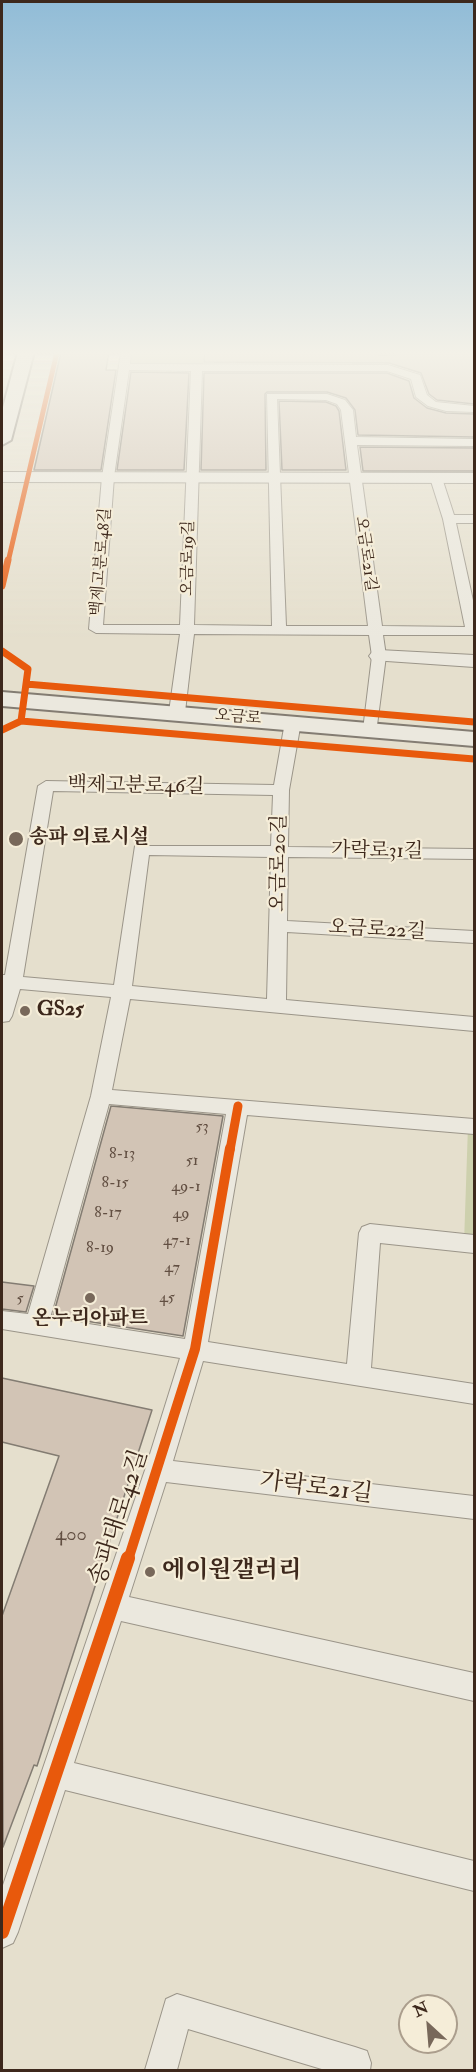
<!DOCTYPE html>
<html>
<head>
<meta charset="utf-8">
<style>
	body { margin:0 }
	#map { position:relative; width:476px; height:2072px; overflow:hidden; background:#e5dfcd; font-family:"IM FELL Double Pica",serif }
	canvas { display:block }
	.frame { position:absolute; inset:0; border:3px solid #3d281c; pointer-events:none }
	.north { position:absolute; left:398px; top:1994px; width:60px; height:60px; box-sizing:border-box; background:#f5edd8; border:2px solid #ab9e8d; border-radius:50%; rotate:334deg; font-size:16px; font-weight:700; line-height:24px; text-align:center; color:#3d281c }
	.north::after { content:''; display:block; margin:auto; width:21px; height:27px; background:#78685a; clip-path:polygon(50% 0,100% 100%,50% 72%,0 100%) }
</style>
</head>
<body>
<div id="map">
<canvas width="476" height="2072"></canvas>
<div class="frame"></div>
<div class="north">N</div>
</div>
<script>
const c = document.querySelector('canvas').getContext('2d');
c.lineJoin = 'round';
function fillPath(path, color) {
  c.fillStyle = color;
  c.fill(path, 'evenodd');
}
function toPath(rows) {
  const path = new Path2D();
  for (const r of rows) {
    path.moveTo(r[0], r[1]);
    for (let i = 2; i < r.length; i += 2) path.lineTo(r[i], r[i + 1]);
  }
  return path;
}
function strokePath(path, color, width, dash) {
  c.strokeStyle = color;
  c.lineWidth = width;
  c.lineCap = dash ? 'butt' : 'round';
  c.setLineDash(dash || []);
  c.stroke(path);
}
function drawText(font, color, halo, rows, align = 'center') {
  c.font = font + ' "IM FELL Double Pica","Noto Serif KR",serif';
  c.lineWidth = 4.5;
  c.setLineDash([]);
  c.textBaseline = 'middle';
  c.strokeStyle = halo;
  c.fillStyle = color;
  for (const [text, x, y, turn = 0] of rows) {
    c.save();
    c.translate(x, y);
    c.rotate((+turn || 0) * Math.PI / 180);
    c.textAlign = isNaN(turn) ? turn : align;
    if (halo) c.strokeText(text, 0, 0);
    c.fillText(text, 0, 0);
    c.restore();
  }
}
fillPath(toPath([
	[129,352,203,352,203,365,127,365],
	[468,1126,474,1126,474,1244,464,1243]
]), '#cdd0ad');
const building = toPath([
	[61,352,109,352,106,370,116,370,101,470,34,470,61,352],
	[204,352,379,352,379,355,474,352,474,404,437,400,429,394,421,373,389,363,204,362,204,352],
	[131,372,189,373,184,470,117,470,131,372],
	[204,373,387,373,409,381,414,398,427,408,446,413,474,414,474,437,358,435,355,410,346,398,327,392,267,392,265,394,266,470,201,470,204,373],
	[279,401,326,402,336,406,339,411,346,470,282,470,279,401],
	[360,447,474,448,474,471,363,471,360,447],
	[111,1106,223,1116,183,1336,53,1316,111,1106],
	[2,1282,34,1286,26,1312,2,1309,2,1282],
	[2,1378,152,1410,37,1766,34,1765,3,1847,2,1616,59,1456,2,1442,2,1378]
]);
fillPath(building, '#d2c4b5');
strokePath(building, '#837c72', 1.5);
const minor = toPath([
	[121,352,131,352,130,364,388,365,420,375,427,395,436,402,474,406,474,412,446,411,428,406,416,397,411,379,387,371,202,371,194,625,272,626,267,394,327,394,345,400,353,410,356,437,474,439,474,446,357,445,382,626,465,627,443,519,430,478,432,475,442,478,454,515,474,515,474,523,456,523,474,605,474,635,383,635,386,656,376,733,366,733,363,730,372,656,369,635,194,634,185,712,177,717,169,712,180,634,96,633,89,629,102,477,121,352],
	[129,370,191,371,180,625,103,625,114,477,129,370],
	[277,399,326,400,337,404,341,410,368,626,286,626,277,399],
	[293,717,301,722,289,790,288,847,474,849,474,859,288,857,287,921,474,931,474,943,287,932,286,1000,474,1017,474,1031,130,999,112,1090,474,1119,474,1134,247,1115,208,1342,347,1364,359,1233,362,1227,370,1224,474,1235,474,1253,380,1243,371,1368,474,1384,474,1404,203,1361,173,1461,474,1496,474,1519,166,1482,129,1597,474,1673,474,1701,121,1621,74,1763,474,1861,474,1891,65,1790,18,1932,13,1943,2,1948,2,1888,145,1470,180,1358,2,1329,2,1311,28,1314,91,1096,111,997,20,989,12,1016,9,1021,2,1022,2,975,5,975,38,786,46,781,274,785,285,722,293,717],
	[53,791,273,795,271,846,135,846,114,985,23,977,53,791],
	[149,855,271,857,267,999,132,986,149,855],
	[109,1104,226,1114,185,1339,50,1318,109,1104],
	[177,1994,355,2047,367,2051,371,2063,370,2070,325,2070,188,2029,177,2070,145,2070,166,1999,177,1994]
]);
const tertiary = toPath([
	[2,472,474,473,474,483,2,482,2,472],
	[379,650,474,655,474,667,372,660,369,656,372,652,379,650]
]);
const secondary = toPath([
	[18,352,34,352,11,440,2,445,2,411,18,352],
	[2,692,474,732,474,746,2,706,2,692]
]);
strokePath(minor, '#9b9589', 2);
strokePath(tertiary, '#9b9589', 2);
strokePath(secondary, '#837c72', 4);
fillPath(minor, '#ebe8de');
fillPath(tertiary, '#ebe8de');
fillPath(secondary, '#ebe8de');
strokePath(toPath([
	[8,562,57,352]
]), '#e8590c', 5);
strokePath(toPath([
	[2,586,8,560],
	[2,651,28,669,21,721],
	[26,684,474,722],
	[2,730,21,721,474,759]
]), '#e8590c', 7);
strokePath(toPath([
	[230,1150,238,1106]
]), '#e8590c', 9);
strokePath(toPath([
	[128,1560,195,1349,230,1148]
]), '#e8590c', 10);
strokePath(toPath([
	[2,1932,128,1558]
]), '#e8590c', 14);
const sky = c.createLinearGradient(0, 0, 0, 642);
sky.addColorStop(0, '#91bcd7');
sky.addColorStop(0.55, '#f3f1e8');
sky.addColorStop(1, '#f3f1e800');
c.fillStyle = sky;
c.fillRect(0, 0, 476, 642);
for (const [x, y, r, color] of [
	[16,839,8,"#78685a"],
	[25,1011,6,"#78685a"],
	[90,1298,6,"#78685a"],
	[150,1572,6,"#78685a"]
]) {
  const dot = new Path2D();
  dot.arc(x, y, r, 0, 2 * Math.PI);
  c.fillStyle = color;
  c.fill(dot);
  strokePath(dot, '#f5edd8', 2);
}
drawText('16px', '#3d281c', '#f5edd8', [
	["오금로21길",365,554,82],
	["오금로19길",189,558,-89],
	["백제고분로48길",102,562,-85],
	["오금로",238,718,5]
]);
drawText('16px', '#624f42', null, [
	["53",202,1128],
	["8-13",122,1155],
	["51",192,1162],
	["8-15",115,1184],
	["49-1",186,1188],
	["8-17",108,1214],
	["49",181,1215],
	["47-1",177,1242],
	["8-19",100,1249],
	["47",172,1269],
	["45",167,1299],
	["5",20,1300]
]);
drawText('20px', '#3d281c', '#f5edd8', [
	["백제고분로46길",136,787,1],
	["가락로31길",377,852,1],
	["오금로20길",280,863,-89],
	["오금로22길",377,931,3]
]);
drawText('bold 20px', '#3d281c', '#f5edd8', [
	["송파 의료시설",29,839],
	["GS25",37,1011],
	["온누리아파트",90,1320,"center"]
], 'left');
drawText('20px', '#624f42', null, [
	["400",71,1536]
]);
drawText('24px', '#3d281c', '#f5edd8', [
	["가락로21길",316,1489,7],
	["송파대로42길",120,1518,-72]
]);
drawText('bold 24px', '#3d281c', '#f5edd8', [
	["에이원갤러리",162,1572]
], 'left');
</script>
</body>
</html>
